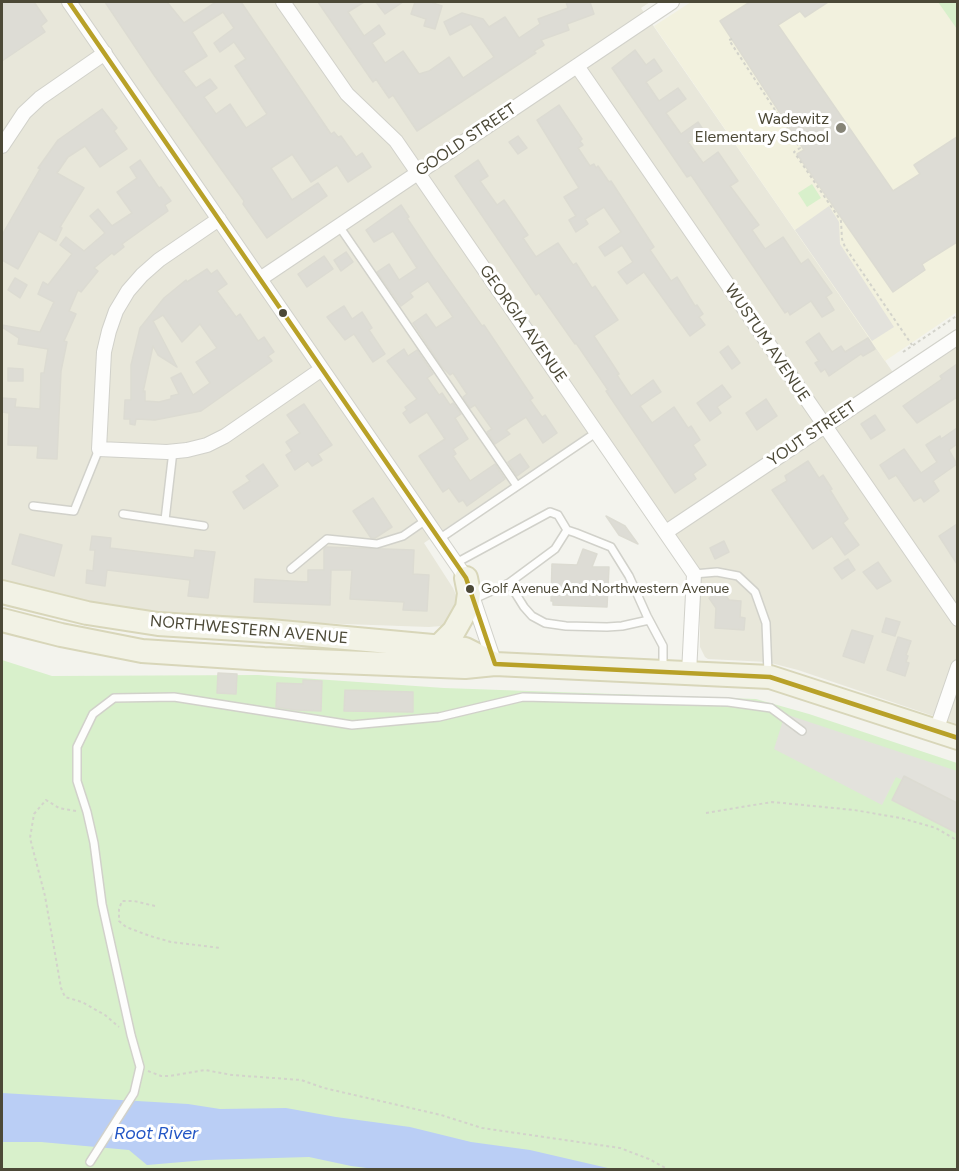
<!DOCTYPE html>
<html>
<head>
<meta charset="utf-8">
<style>
	body { margin:0 }
	#map { position:relative; width:959px; height:1171px; overflow:hidden; background:#f3f3ed; font-family:Figtree,sans-serif }
	canvas { display:block }
	.frame { position:absolute; inset:0; border:3px solid #4c4937; pointer-events:none }
</style>
</head>
<body>
<div id="map">
<canvas width="959" height="1171"></canvas>
<div class="frame"></div>
</div>
<script>
const c = document.querySelector('canvas').getContext('2d');
c.lineJoin = 'round';
function fillPath(path, color) {
  c.fillStyle = color;
  c.fill(path, 'evenodd');
}
function toPath(rows) {
  const path = new Path2D();
  for (const r of rows) {
    path.moveTo(r[0], r[1]);
    for (let i = 2; i < r.length; i += 2) path.lineTo(r[i], r[i + 1]);
  }
  return path;
}
function strokePath(path, color, width, dash) {
  c.strokeStyle = color;
  c.lineWidth = width;
  c.lineCap = dash ? 'butt' : 'round';
  c.setLineDash(dash || []);
  c.stroke(path);
}
function drawText(font, color, halo, rows, align = 'center') {
  c.font = font + ' Figtree,sans-serif';
  c.lineWidth = 6;
  c.setLineDash([]);
  c.textBaseline = 'middle';
  c.strokeStyle = halo;
  c.fillStyle = color;
  for (const [text, x, y, turn = 0] of rows) {
    c.save();
    c.translate(x, y);
    c.rotate((+turn || 0) * Math.PI / 180);
    c.textAlign = isNaN(turn) ? turn : align;
    if (halo) c.strokeText(text, 0, 0);
    c.fillText(text, 0, 0);
    c.restore();
  }
}
fillPath(toPath([
	[2,2,650,2,641,8,901,384,957,346,957,724,798,670,767,662,708,659,705,657,700,647,700,581,693,561,600,425,424,543,453,588,458,600,458,607,445,624,441,626,429,627,288,622,161,614,81,600,2,580]
]), '#e8e7da');
fillPath(toPath([
	[691,2,957,2,957,312,885,361,654,26]
]), '#f2f1de');
fillPath(toPath([
	[938,2,957,2,957,29],
	[812,184,821,198,807,207,798,193],
	[2,660,52,676,258,675,444,688,756,699,809,714,957,763,957,1169,2,1169]
]), '#d8f0cb');
fillPath(toPath([
	[829,206,839,222,840,244,894,327,872,341,795,230],
	[785,714,957,771,957,807,896,777,882,805,774,749]
]), '#e3e2dc');
fillPath(toPath([
	[2,1093,188,1104,220,1109,286,1108,336,1117,410,1127,471,1142,530,1150,612,1169,382,1170,351,1166,309,1157,206,1160,147,1165,129,1150,41,1142,2,1142]
]), '#bacef5');
const building = toPath([
	[2,2,34,2,47,21,41,26,45,32,2,61,2,2],
	[105,2,167,2,184,23,216,2,241,2,331,134,334,132,338,137,341,136,356,157,362,153,371,167,348,182,337,165,311,182,292,154,291,155,271,168,292,200,318,183,327,196,267,238,243,204,244,201,154,75,105,2],
	[223,12,234,28,214,43,220,52,234,42,246,59,235,66,267,114,246,128,230,104,216,114,204,97,217,88,210,79,196,88,183,71,207,56,192,32,223,12],
	[318,2,364,2,348,12,364,36,379,25,385,34,372,43,385,63,403,51,419,74,429,71,449,57,463,78,494,57,471,24,450,35,444,22,462,13,483,19,489,27,505,17,519,38,540,24,538,19,568,8,566,2,590,2,594,14,567,24,569,30,541,40,544,45,534,51,536,53,417,131,393,95,389,98,376,79,373,82,318,2],
	[376,2,403,2,385,14,376,2],
	[415,2,433,2,433,3,442,6,435,29,424,26,426,19,411,14,415,2],
	[750,2,828,2,805,17,800,11,778,25,893,191,920,174,914,165,957,137,957,242,922,264,925,270,893,292,797,154,804,150,720,21,750,2],
	[635,50,646,65,654,59,662,71,646,82,659,101,678,88,686,99,666,113,681,134,698,122,704,131,688,142,703,163,718,152,738,181,730,186,759,225,752,230,765,249,783,237,801,264,808,259,832,293,826,297,834,310,822,317,811,301,790,315,788,311,785,313,691,175,687,177,612,68,635,50],
	[559,105,582,139,580,141,583,145,578,148,590,166,594,164,596,168,598,166,609,182,611,181,654,247,650,250,671,281,677,277,695,306,697,305,703,314,699,317,705,325,690,336,644,272,627,284,618,272,633,262,622,245,605,256,599,247,621,232,604,207,585,219,588,224,576,232,569,220,576,216,564,197,579,188,537,120,559,105],
	[102,109,117,128,114,131,127,149,100,167,85,146,68,157,57,173,84,188,60,227,62,228,56,241,39,231,18,269,2,260,2,235,40,169,38,168,58,140,102,109],
	[518,136,527,148,518,154,509,142,518,136],
	[140,160,159,188,161,187,171,201,165,205,168,211,122,244,124,247,114,255,112,253,94,268,98,271,81,292,78,290,69,311,76,314,64,341,67,342,61,371,57,459,37,458,38,446,8,445,9,413,2,412,2,398,16,399,15,407,40,409,41,373,44,373,48,349,18,344,19,338,2,327,2,325,40,332,54,302,38,294,43,282,48,285,72,254,60,245,66,237,84,251,105,233,90,216,98,209,112,226,132,213,117,192,137,178,130,167,140,160],
	[478,160,488,176,480,181,497,205,504,200,528,235,523,238,536,257,558,243,573,265,576,263,592,288,595,286,618,320,594,336,619,374,617,375,631,396,653,380,661,392,640,406,652,423,674,407,688,428,691,426,700,440,693,445,706,465,693,474,696,479,675,493,625,419,606,391,608,390,576,343,575,344,539,293,536,295,455,176,478,160],
	[401,205,409,217,407,218,433,257,482,326,484,325,533,398,530,400,542,417,545,415,557,433,543,443,526,417,506,430,510,434,495,444,487,432,492,429,475,405,470,408,463,397,467,394,453,373,450,375,442,367,413,323,426,314,436,328,453,317,428,281,410,293,413,297,401,306,377,272,389,264,399,280,417,268,393,231,374,242,366,230,401,205],
	[346,252,353,262,341,271,334,260,346,252],
	[324,256,333,269,307,287,298,274,324,256],
	[207,269,211,274,217,270,227,284,217,291,236,317,240,314,258,341,264,337,274,352,268,356,272,361,201,411,155,420,136,419,135,425,130,424,130,419,124,419,125,400,131,400,131,365,140,328,164,298,186,280,187,282,207,269],
	[163,315,182,342,200,324,217,348,196,362,210,383,193,395,181,373,171,378,179,394,171,396,171,399,159,402,145,401,145,391,143,392,153,346,158,355,177,367,153,321,163,315],
	[15,278,27,285,20,298,8,290,15,278],
	[344,306,352,319,362,312,372,328,369,330,385,354,373,362,354,334,345,340,327,317,344,306],
	[819,333,832,352,841,346,845,352,868,338,875,349,863,356,861,354,829,376,825,369,821,372,815,363,819,361,806,342,819,333],
	[728,346,740,363,732,369,720,352,728,346],
	[404,349,408,356,417,350,433,374,427,378,439,395,442,393,450,405,453,403,461,414,455,418,468,439,453,449,456,454,453,456,470,481,495,464,505,479,467,506,463,500,459,502,449,488,443,492,419,456,445,439,427,412,410,423,403,413,407,410,405,407,417,399,387,361,404,349],
	[957,364,957,397,917,423,903,406,942,379,940,376,957,364],
	[8,368,23,369,23,381,8,381,8,368],
	[722,385,731,397,717,407,721,413,710,421,697,403,722,385],
	[766,399,777,416,757,430,746,413,766,399],
	[304,404,332,445,318,454,322,460,312,466,308,461,295,470,286,455,292,451,286,442,300,433,287,415,304,404],
	[875,415,885,430,871,439,861,424,875,415],
	[957,428,957,444,949,450,957,464,933,481,939,491,924,502,921,497,914,501,896,475,889,479,880,465,904,449,921,473,937,462,926,445,940,436,941,439,957,428],
	[520,454,529,467,517,476,508,462,520,454],
	[808,461,819,478,823,475,832,489,830,490,848,519,843,523,859,545,845,555,832,536,813,549,772,490,787,481,785,476,808,461],
	[263,464,278,486,244,509,233,492,250,481,246,476,263,464],
	[373,498,392,527,375,538,371,538,353,511,373,498],
	[606,516,625,526,638,544,619,535,606,516],
	[957,524,957,564,939,536,957,524],
	[20,534,62,545,54,576,12,564,20,534],
	[92,536,111,538,110,548,194,558,195,550,215,552,208,598,188,596,190,580,107,570,105,586,86,583,87,570,93,571,95,550,90,550,92,536],
	[724,541,729,552,715,559,710,548,724,541],
	[326,547,414,550,413,574,429,575,427,611,403,610,404,602,350,599,352,570,331,570,330,605,254,602,255,579,308,582,308,570,324,570,324,549,326,547],
	[583,549,597,554,592,567,609,567,607,607,553,605,553,601,551,601,552,564,577,565,583,549],
	[848,559,855,570,842,579,834,568,848,559],
	[878,562,891,581,877,589,863,572,878,562],
	[721,589,729,600,741,601,740,617,745,618,744,630,715,628,716,608,709,598,721,589],
	[886,618,900,622,895,636,882,632,886,618],
	[852,630,873,636,864,663,843,656,852,630],
	[898,637,911,641,906,655,908,656,906,662,909,663,905,676,887,670,898,637],
	[218,673,237,674,236,694,217,693,218,673],
	[303,680,322,681,321,711,296,710,276,707,277,683,303,684,303,680],
	[345,690,413,692,413,712,344,711,345,690],
	[904,776,957,803,957,833,892,800,904,776]
]);
fillPath(building, '#dddcd5');
strokePath(building, '#dcdbd2', 1.5);
const lane = toPath([
	[339,226,517,486],
	[33,506,74,511,99,449],
	[123,514,204,526],
	[165,520,173,451],
	[439,539,597,432],
	[456,563,550,512,558,515,567,530],
	[291,569,327,539,377,544,403,536,426,520],
	[694,574,717,572,738,576,755,592,766,623,768,673],
	[509,583,524,607,532,616,545,623,566,626,607,627,622,626,649,620],
	[474,599,509,583,555,549,567,530,576,533,611,547,629,576,647,616,663,646,663,669],
	[90,1162,134,1093,140,1067,131,1035,102,904,94,843,87,812,77,781,77,747,93,714,114,698,174,697,352,725,439,717,523,697,728,702,771,708,802,731]
]);
const street = toPath([
	[69,2,466,578,495,664],
	[283,2,347,94,396,141,694,574,689,673],
	[577,66,958,619],
	[2,146,24,113,40,98,105,53],
	[219,219,159,260,142,275,128,291,116,311,109,331,104,352,99,449,167,452,187,450,207,445,225,436,322,369],
	[260,279,672,2],
	[666,532,958,337],
	[936,731,958,667]
]);
const primary = toPath([
	[2,592,87,613,158,624,270,631,465,649,495,664],
	[2,620,61,635,142,651,264,659,465,667,495,664,770,677,958,738],
	[439,646,454,631,467,608,469,593,466,578]
]);
strokePath(lane, '#d1d1ca', 10);
strokePath(street, '#d1d1ca', 16);
strokePath(primary, '#d8d6b9', 26);
strokePath(toPath([
	[732,39,729,40,800,148,794,152,841,221,842,239,845,247,912,345],
	[903,352,958,315],
	[76,811,59,808,46,800,34,814,30,838,45,896,61,988,65,997,82,1002,105,1015,119,1027],
	[706,813,772,802,854,810,901,818,936,828,958,841],
	[155,906,134,901,122,901,119,909,119,921,126,927,150,936,171,942,221,948],
	[148,1071,161,1076,169,1076,205,1070,232,1075,301,1080,324,1088,441,1115,482,1128,620,1148,649,1159,669,1170]
]), '#d3d3cb', 2, [3, 3]);
strokePath(lane, '#fdfdfc', 7);
strokePath(street, '#fdfdfc', 14);
strokePath(primary, '#f2f2e5', 22);
strokePath(toPath([
	[69,2,466,578,495,664,770,677,958,738]
]), '#b8a128', 4.5);
for (const [x, y, r, color] of [
	[841,128,6,"#868477"],
	[283,313,5,"#4c4937"],
	[470,589,5,"#4c4937"]
]) {
  const dot = new Path2D();
  dot.arc(x, y, r, 0, 2 * Math.PI);
  c.fillStyle = color;
  c.fill(dot);
  strokePath(dot, '#fff', 2);
}
drawText('14px', '#4c4937', '#fff', [
	["Golf Avenue And Northwestern Avenue",481,589]
], 'left');
drawText('16px', '#4c4937', '#fff', [
	["Wadewitz",829,119],
	["Elementary School",829,137]
], 'right');
drawText('16px', '#4c4937', '#fff', [
	["GOOLD STREET",466,140,-34],
	["GEORGIA AVENUE",523,324,55],
	["WUSTUM AVENUE",767,343,56],
	["YOUT STREET",812,434,-34],
	["NORTHWESTERN AVENUE",249,630,5]
]);
drawText('italic 18px', '#2356c5', '#fff', [
	["Root River",156,1134]
]);
</script>
</body>
</html>
